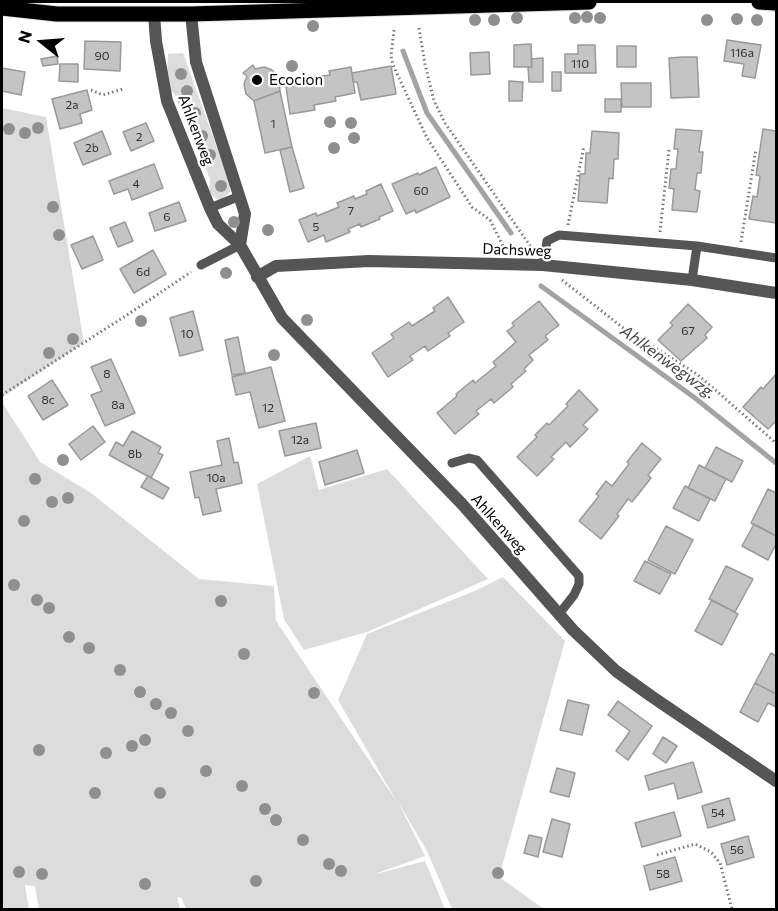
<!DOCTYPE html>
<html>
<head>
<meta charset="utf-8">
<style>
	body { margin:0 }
	#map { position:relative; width:778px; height:911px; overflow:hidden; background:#fff; font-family:Commissioner,sans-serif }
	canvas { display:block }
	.frame { position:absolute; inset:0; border:3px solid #000; pointer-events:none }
	.north { position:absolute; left:12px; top:12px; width:60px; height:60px; -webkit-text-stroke:4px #fff; paint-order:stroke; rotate:287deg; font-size:16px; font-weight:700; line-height:24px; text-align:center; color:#000 }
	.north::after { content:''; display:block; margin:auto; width:21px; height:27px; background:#000; clip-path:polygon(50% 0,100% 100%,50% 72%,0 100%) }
</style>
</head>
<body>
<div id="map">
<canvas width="778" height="911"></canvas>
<div class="frame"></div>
<div class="north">N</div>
</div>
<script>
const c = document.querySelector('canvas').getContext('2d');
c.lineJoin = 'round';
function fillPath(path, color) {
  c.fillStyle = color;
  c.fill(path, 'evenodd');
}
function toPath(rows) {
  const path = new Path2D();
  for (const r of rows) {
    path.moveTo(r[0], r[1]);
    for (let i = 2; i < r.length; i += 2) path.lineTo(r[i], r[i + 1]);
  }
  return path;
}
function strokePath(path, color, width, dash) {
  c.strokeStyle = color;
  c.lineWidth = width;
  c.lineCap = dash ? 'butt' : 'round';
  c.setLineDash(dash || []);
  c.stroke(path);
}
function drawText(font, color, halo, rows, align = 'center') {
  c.font = font + ' Commissioner,sans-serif';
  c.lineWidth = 4.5;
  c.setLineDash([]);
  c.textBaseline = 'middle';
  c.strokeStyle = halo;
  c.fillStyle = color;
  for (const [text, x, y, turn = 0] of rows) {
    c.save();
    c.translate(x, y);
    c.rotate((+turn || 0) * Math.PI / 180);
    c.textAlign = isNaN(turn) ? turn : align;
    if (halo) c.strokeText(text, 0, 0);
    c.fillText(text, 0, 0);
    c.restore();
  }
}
fillPath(toPath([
	[183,53,230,184,230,192,221,200,215,198,211,194,209,189,210,179,174,93,170,91,167,72,168,54],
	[2,108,46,117,84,343,2,397],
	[2,402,40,462,91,493,199,579,274,586,276,621,397,802,338,700,367,634,477,590,503,577,565,641,499,877,544,909,452,909,427,851,398,802,425,856,372,875,425,861,445,909,186,910,182,898,177,897,180,909,39,909,35,886,25,885,29,909,2,909],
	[310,456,319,490,387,469,488,579,367,632,304,650,284,619,257,484]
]), '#dcdcdc');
strokePath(toPath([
	[403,51,427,113,511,233],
	[541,286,695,398,776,463]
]), '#a3a3a3', 5);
const building = toPath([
	[727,40,761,45,755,78,742,76,744,64,724,61,727,40],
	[85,41,121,42,120,71,84,69,85,41],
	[531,44,532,67,514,67,514,45,531,44],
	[578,45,595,45,596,73,565,73,565,54,578,54,578,45],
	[617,46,636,46,636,67,617,67,617,46],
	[489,52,490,74,471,75,470,53,489,52],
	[57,56,58,64,43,66,41,59,57,56],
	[683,57,697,57,699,97,671,98,669,58,683,57],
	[543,58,543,82,529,82,528,67,532,67,531,59,543,58],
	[60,64,78,64,78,82,59,81,60,64],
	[253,65,255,69,264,67,272,70,279,77,280,91,254,101,246,94,244,84,247,76,243,73,253,65],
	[391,66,396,94,361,100,357,82,353,82,352,73,391,66],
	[351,67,355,93,335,97,336,101,314,105,315,110,290,114,286,87,310,82,309,78,330,75,329,71,351,67],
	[2,68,25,72,21,95,2,91,2,68],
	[552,72,561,72,561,91,552,91,552,72],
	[509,81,523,82,522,101,509,101,509,81],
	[621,83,651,83,651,107,622,107,621,83],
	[87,90,92,110,80,114,82,123,60,129,52,99,87,90],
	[280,91,292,147,265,153,254,101,280,91],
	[605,99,621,99,621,112,605,112,605,99],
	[146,123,154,141,131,151,123,132,146,123],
	[676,129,702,131,699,152,703,152,701,173,697,173,695,190,700,191,697,212,672,210,674,189,669,188,671,169,676,169,678,149,674,149,676,129],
	[763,129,776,131,776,223,749,219,753,196,757,197,760,176,756,175,763,129],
	[102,131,111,154,83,165,74,143,102,131],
	[592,131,619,133,618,159,614,159,613,179,609,178,607,203,578,201,580,174,585,174,586,153,590,153,592,131],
	[292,147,304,188,290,192,280,150,292,147],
	[154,164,163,188,132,200,128,189,114,194,109,181,154,164],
	[436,167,450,197,416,213,415,210,406,214,392,184,418,173,419,175,436,167],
	[381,184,393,211,379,217,380,219,361,227,360,224,348,229,350,232,326,242,324,235,308,242,299,220,316,213,317,216,339,207,337,203,354,196,355,199,367,194,366,191,381,184],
	[179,202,186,221,155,231,149,213,179,202],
	[125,222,133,241,118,247,110,228,125,222],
	[93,236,103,260,82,269,71,245,93,236],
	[153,250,166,274,134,293,120,269,153,250],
	[448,297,464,322,448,333,450,336,428,351,425,346,410,356,413,360,388,377,372,353,394,338,391,334,409,322,412,326,435,311,433,308,448,297],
	[539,301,559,325,545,336,548,340,529,355,533,360,524,369,526,371,511,384,513,387,494,403,491,399,476,411,479,414,455,434,437,413,457,396,456,394,473,380,475,383,496,366,493,362,516,342,507,331,514,326,512,323,539,301],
	[688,304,712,327,705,335,707,338,681,361,658,340,673,325,670,323,688,304],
	[193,311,203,350,180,356,170,318,193,311],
	[238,337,245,373,232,375,225,340,238,337],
	[111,359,135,413,105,426,91,395,102,391,91,367,111,359],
	[271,367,285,421,259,428,250,392,236,395,232,377,271,367],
	[776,374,776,424,775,422,768,429,743,407,761,387,763,389,776,374],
	[52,380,68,405,43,420,28,396,52,380],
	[579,390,598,410,583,425,588,429,570,447,566,442,551,457,554,459,537,476,517,457,537,437,535,435,547,423,549,425,568,406,566,404,579,390],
	[316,423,321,448,285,456,279,431,316,423],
	[93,426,105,442,81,460,69,444,93,426],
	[132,431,161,447,158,453,163,455,151,478,109,455,116,442,123,446,132,431],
	[229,438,234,463,238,462,242,483,216,489,221,511,203,515,199,497,195,498,190,472,222,465,217,441,229,438],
	[642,443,661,459,648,475,651,478,632,502,628,499,617,514,619,516,601,539,579,521,599,496,596,494,606,481,612,486,629,464,627,462,642,443],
	[716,447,743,461,732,482,705,468,716,447],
	[357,450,364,473,325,485,319,462,357,450],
	[699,465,726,479,715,501,688,488,699,465],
	[148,476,169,488,163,499,141,487,148,476],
	[685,486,710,499,699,521,673,508,685,486],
	[768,489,776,493,776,536,751,523,768,489],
	[754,524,776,536,776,544,768,560,742,546,754,524],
	[666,526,693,540,675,574,648,560,666,526],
	[645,561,671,574,660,594,634,581,645,561],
	[726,566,753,579,735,612,709,599,726,566],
	[712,600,738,614,722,645,695,631,712,600],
	[771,653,776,656,776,694,755,683,771,653],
	[755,683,776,694,776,707,768,703,758,722,740,712,755,683],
	[568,700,589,705,582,735,560,730,568,700],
	[618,701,652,726,628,760,616,751,630,731,608,715,618,701],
	[663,737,677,746,666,763,653,754,663,737],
	[693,762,702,792,678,799,674,783,649,790,645,776,693,762],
	[557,768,575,773,569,797,550,792,557,768],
	[729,798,735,820,708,828,702,806,729,798],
	[674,812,681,836,642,847,635,823,674,812],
	[552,819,570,824,562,857,543,852,552,819],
	[529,835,542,838,538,857,524,853,529,835],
	[748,836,754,857,727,865,721,844,748,836],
	[675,857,682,881,650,890,644,866,675,857]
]);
fillPath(building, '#c4c4c4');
strokePath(building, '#999', 1.5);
const primary = toPath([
	[759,2,776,3],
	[2,8,57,14,191,14,589,2]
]);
strokePath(primary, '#dbdbdb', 17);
strokePath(toPath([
	[419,28,425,64,434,101,445,123,533,250],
	[394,30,391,56,393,65,427,138,472,207,490,220,505,250],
	[91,90,103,95,123,89],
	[568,225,584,146],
	[660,232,669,150],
	[741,242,756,149],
	[562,280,622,327,698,375,776,443],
	[2,395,127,315,191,272],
	[657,855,695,844,711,852,720,863,732,909]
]), '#777', 3, [1.5, 3]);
strokePath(toPath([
	[210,208,240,196],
	[201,265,240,245],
	[543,265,547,241,559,235,697,246,776,258],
	[692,280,697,246],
	[452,463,469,458,477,460,579,576,579,584,574,595,559,614]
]), '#555', 9);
strokePath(toPath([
	[154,14,156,41,167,101,210,208,218,224,240,245,282,318,462,504,573,630,616,671,651,696,776,781],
	[191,14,196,62,245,214,240,245],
	[257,277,276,266,369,261,543,265,692,280,776,293]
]), '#555', 12);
strokePath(primary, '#000', 15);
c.fillStyle = '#8f8f8f';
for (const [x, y] of [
	[587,17],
	[517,18],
	[575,18],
	[600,18],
	[737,19],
	[475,20],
	[494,20],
	[707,20],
	[757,20],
	[313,26],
	[292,66],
	[181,74],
	[187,91],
	[195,113],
	[330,122],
	[351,123],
	[38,128],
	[9,129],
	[25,133],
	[202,136],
	[354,138],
	[334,148],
	[210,155],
	[221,186],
	[53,207],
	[234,222],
	[268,230],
	[59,235],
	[226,273],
	[307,320],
	[141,321],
	[73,339],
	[49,353],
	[274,355],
	[63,460],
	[35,479],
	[68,498],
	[52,502],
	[24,521],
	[14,585],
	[37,600],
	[221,601],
	[49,608],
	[69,637],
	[89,648],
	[244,654],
	[120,670],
	[140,692],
	[314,693],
	[156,704],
	[171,713],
	[188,731],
	[145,740],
	[132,746],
	[39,750],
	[106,753],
	[206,771],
	[242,786],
	[95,793],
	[160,793],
	[265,809],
	[276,820],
	[303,840],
	[329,864],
	[341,871],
	[19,872],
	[498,873],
	[42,874],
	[256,881],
	[145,884]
]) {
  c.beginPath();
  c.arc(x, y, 6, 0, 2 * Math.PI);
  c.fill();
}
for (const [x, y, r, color] of [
	[257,80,6,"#000"]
]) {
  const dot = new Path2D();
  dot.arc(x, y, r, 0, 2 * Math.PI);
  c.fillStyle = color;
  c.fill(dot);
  strokePath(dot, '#fff', 2);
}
drawText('12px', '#313131', null, [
	["116a",742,53],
	["90",102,56],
	["110",580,64],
	["2a",72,105],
	["1",273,124],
	["2",139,137],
	["2b",92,148],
	["4",136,184],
	["60",421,191],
	["7",351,211],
	["6",167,217],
	["5",316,227],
	["6d",143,272],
	["67",688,331],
	["10",187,334],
	["8",107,374],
	["8c",48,400],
	["8a",118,405],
	["12",268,408],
	["12a",300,440],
	["8b",135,454],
	["10a",216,478],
	["54",718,813],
	["56",737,850],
	["58",663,874]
]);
drawText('15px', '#000', '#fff', [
	["Ecocion",269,80]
], 'left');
drawText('15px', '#000', '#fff', [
	["Ahlkenweg",196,130,69],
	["Dachsweg",517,250,2],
	["Ahlkenweg",499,524,48]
]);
drawText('italic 16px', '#444', '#fff', [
	["Ahlkenwegwzg.",668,362,36]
]);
</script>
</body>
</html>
